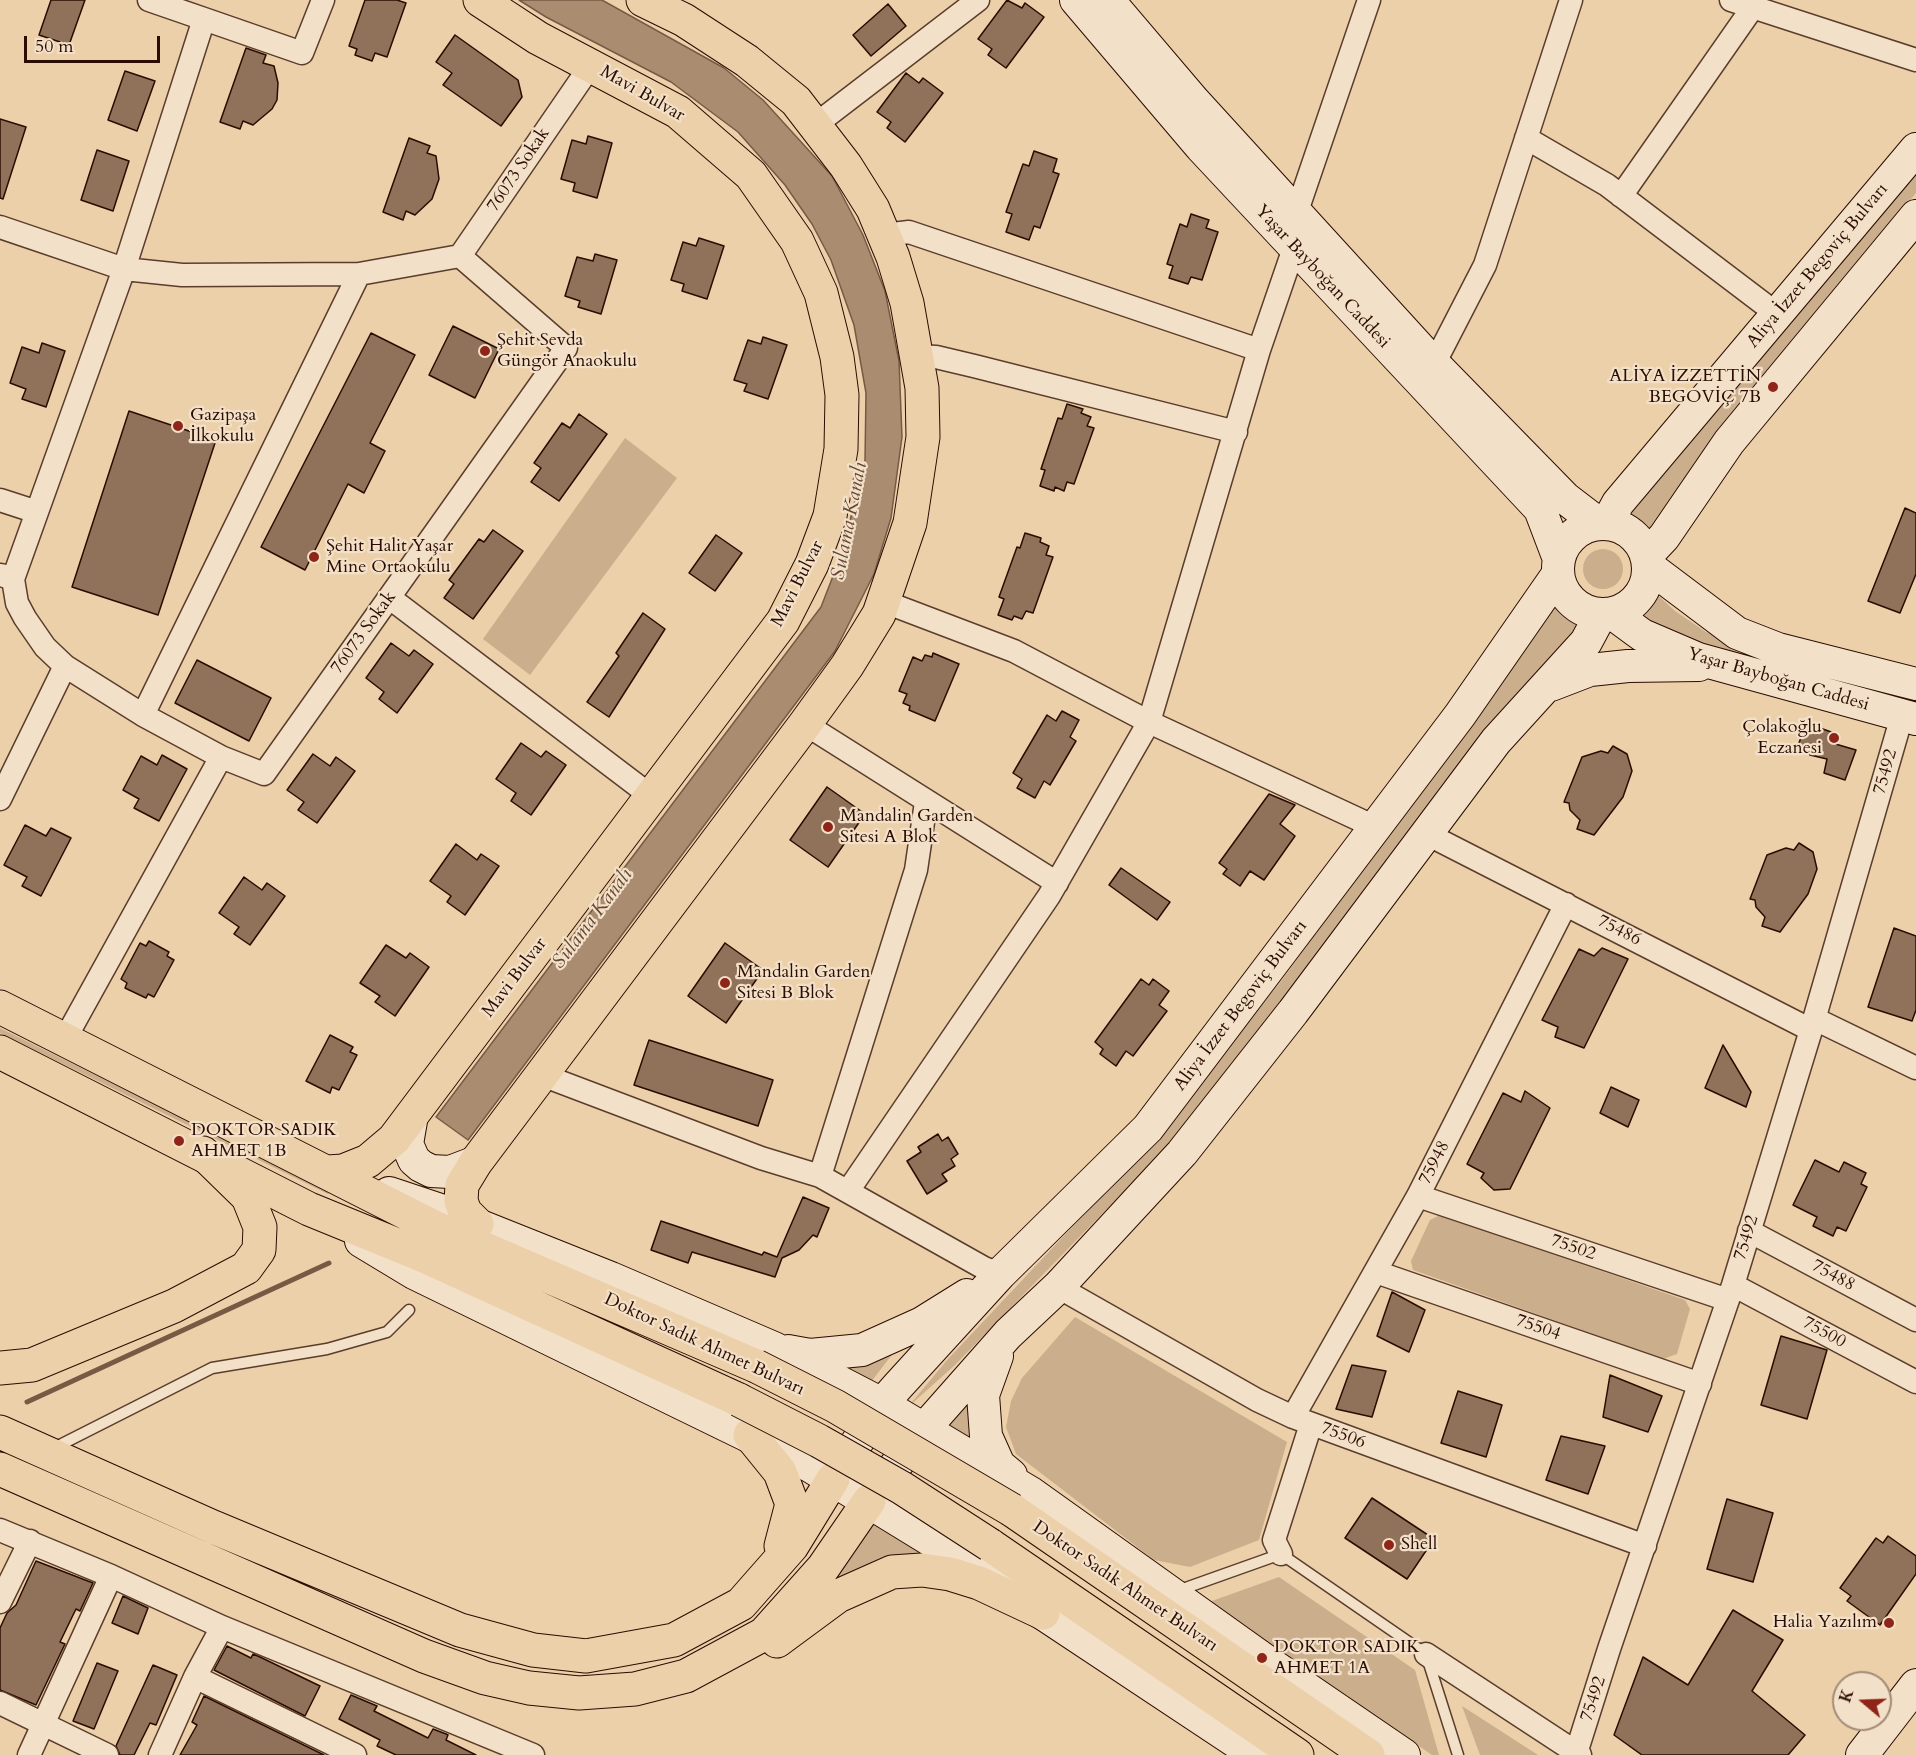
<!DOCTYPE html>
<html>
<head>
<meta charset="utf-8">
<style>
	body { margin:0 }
	#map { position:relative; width:1916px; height:1755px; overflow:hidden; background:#ecd0aa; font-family:Cardo,serif }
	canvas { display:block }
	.north { position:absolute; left:1832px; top:1671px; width:60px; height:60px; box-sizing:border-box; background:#f3e0c8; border:2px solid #a38b78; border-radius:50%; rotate:289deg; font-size:16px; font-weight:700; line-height:24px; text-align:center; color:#2a0c01 }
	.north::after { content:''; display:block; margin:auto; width:21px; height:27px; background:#8f2418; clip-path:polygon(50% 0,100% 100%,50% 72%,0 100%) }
	.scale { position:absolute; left:24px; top:36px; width:136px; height:27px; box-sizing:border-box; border:3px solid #2a0c01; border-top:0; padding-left:8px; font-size:18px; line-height:21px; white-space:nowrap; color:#2a0c01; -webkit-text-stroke:4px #f3e0c8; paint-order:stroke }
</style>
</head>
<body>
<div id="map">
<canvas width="1916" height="1755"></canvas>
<div class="north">K</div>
<div class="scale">50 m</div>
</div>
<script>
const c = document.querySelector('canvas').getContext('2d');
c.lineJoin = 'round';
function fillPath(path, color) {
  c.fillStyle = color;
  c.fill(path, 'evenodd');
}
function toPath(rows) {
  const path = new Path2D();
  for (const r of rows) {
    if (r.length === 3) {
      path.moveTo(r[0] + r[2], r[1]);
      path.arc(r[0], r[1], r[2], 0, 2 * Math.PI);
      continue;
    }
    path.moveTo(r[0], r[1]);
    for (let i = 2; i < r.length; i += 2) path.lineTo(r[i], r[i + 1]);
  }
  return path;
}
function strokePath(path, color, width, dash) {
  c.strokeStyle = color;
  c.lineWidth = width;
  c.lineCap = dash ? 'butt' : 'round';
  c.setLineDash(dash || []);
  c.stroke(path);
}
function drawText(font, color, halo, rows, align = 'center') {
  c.font = font + ' Cardo,serif';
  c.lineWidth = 4.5;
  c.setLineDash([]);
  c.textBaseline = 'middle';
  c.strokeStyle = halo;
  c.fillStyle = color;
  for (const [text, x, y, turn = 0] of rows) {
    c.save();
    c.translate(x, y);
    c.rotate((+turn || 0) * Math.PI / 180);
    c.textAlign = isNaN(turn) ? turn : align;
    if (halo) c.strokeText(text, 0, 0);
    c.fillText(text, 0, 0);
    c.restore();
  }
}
fillPath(toPath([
	[1916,170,1916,193,1703,451,1647,538,1635,526,1620,520],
	[625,438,677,478,530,675,483,639],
	[1603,569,20],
	[1650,588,1675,611,1706,632,1752,652,1916,697,1916,703,1701,645,1632,615],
	[1560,598,1570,610,1586,620,1473,745,1293,988,1167,1147,955,1365,907,1408,948,1359,1156,1138,1282,980],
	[0,1028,178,1116,331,1190,328,1194,0,1033],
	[1440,1215,1685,1300,1690,1309,1677,1354,1663,1359,1413,1270,1411,1261,1430,1220],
	[1075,1317,1287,1442,1259,1540,1190,1567,1154,1560,1016,1454,1006,1427,1011,1401,1022,1378],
	[894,1352,868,1386,816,1362],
	[978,1393,981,1448,944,1428],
	[875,1519,928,1555,829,1586],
	[1279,1577,1415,1670,1439,1755,1432,1755,1209,1602],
	[1462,1706,1538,1755,1480,1755]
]), '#cbaf8d');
const water = toPath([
	[519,0,602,0,724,68,763,100,832,176,863,235,885,291,899,361,902,437,891,518,874,574,835,651,468,1140,436,1117,821,607,842,553,865,460,866,393,854,325,831,260,812,224,785,185,738,132,671,82,546,17,519,0]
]);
fillPath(water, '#aa8d71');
strokePath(water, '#775944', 1.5);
strokePath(toPath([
	[27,1402,329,1263]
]), '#775944', 5);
const building = toPath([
	[51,0,85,0,69,45,39,35,51,0],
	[365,0,397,0,406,3,387,57,375,53,372,61,355,55,357,49,349,46,365,0],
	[1007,0,1022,8,1025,3,1044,17,1006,68,988,55,992,49,978,39,1007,0],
	[888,4,906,26,871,56,853,35,888,4],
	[455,35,518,80,522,97,501,126,443,85,452,73,436,62,455,35],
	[246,48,266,55,263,63,274,66,278,83,277,100,272,109,253,125,243,121,240,129,220,122,246,48],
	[125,71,155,81,137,131,108,120,125,71],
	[906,73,919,83,923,78,943,93,905,142,887,128,891,122,877,112,906,73],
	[0,119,26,127,3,199,0,198,0,119],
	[588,136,612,143,597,198,573,191,575,183,561,179,572,140,586,144,588,136],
	[409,138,430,146,427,153,436,156,439,179,432,199,415,215,406,211,403,220,383,212,409,138],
	[97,150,129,161,113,211,81,200,97,150],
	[1034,151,1057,159,1053,172,1059,174,1040,228,1034,226,1029,240,1006,232,1012,214,1006,212,1023,164,1029,166,1034,151],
	[1191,214,1209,220,1206,228,1218,232,1202,280,1191,277,1188,284,1169,278,1173,266,1167,264,1180,224,1187,227,1191,214],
	[699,238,724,246,707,299,682,291,684,284,671,280,683,242,696,246,699,238],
	[595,254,617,260,601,314,578,307,580,301,565,296,577,257,593,261,595,254],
	[453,326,499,349,475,398,429,375,453,326],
	[371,333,415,355,370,443,385,451,364,493,348,484,305,570,261,547,371,333],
	[763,337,787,345,768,399,744,391,747,384,734,380,748,340,761,344,763,337],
	[42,343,65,351,46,407,22,399,26,389,10,383,22,347,39,353,42,343],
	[1067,404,1083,409,1081,413,1091,417,1087,426,1094,428,1074,484,1067,482,1064,491,1055,487,1054,491,1040,486,1045,470,1041,469,1058,418,1062,419,1067,404],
	[129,411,216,440,158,615,72,587,129,411],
	[579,414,607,434,559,501,531,482,541,468,534,463,562,423,570,428,579,414],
	[1905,508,1916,513,1916,574,1900,613,1868,601,1905,508],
	[493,530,523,551,473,619,444,598,454,584,449,580,479,539,484,542,493,530],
	[1025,533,1041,538,1040,542,1049,546,1046,555,1053,557,1033,613,1026,611,1022,619,1014,616,1012,620,998,615,1004,599,999,597,1017,547,1020,548,1025,533],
	[716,535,742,553,715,591,689,573,716,535],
	[643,613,665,629,609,717,587,702,619,656,616,653,643,613],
	[391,643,409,656,414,650,433,664,397,713,379,699,384,692,366,678,391,643],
	[933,653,959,664,935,721,909,710,910,706,903,703,907,694,899,691,913,657,922,661,925,655,932,657,933,653],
	[197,660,271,698,249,741,175,703,197,660],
	[1062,711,1079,720,1070,737,1076,741,1050,785,1044,781,1035,798,1017,788,1022,779,1013,773,1047,715,1056,721,1062,711],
	[1806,723,1834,733,1832,743,1856,750,1845,780,1824,773,1827,759,1810,755,1801,747,1799,743,1806,723],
	[521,743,541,757,546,751,566,765,531,815,511,801,516,793,496,779,521,743],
	[1613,746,1627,754,1632,771,1623,797,1594,835,1577,829,1580,820,1570,810,1569,803,1564,802,1582,757,1601,751,1608,753,1613,746],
	[313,754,330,766,336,757,355,771,317,823,298,810,304,802,287,790,313,754],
	[162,755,187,769,159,821,134,808,139,799,123,790,141,756,157,765,162,755],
	[827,787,865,814,828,867,790,840,827,787],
	[1269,794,1295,805,1280,824,1295,836,1264,880,1250,871,1240,886,1223,874,1227,869,1219,863,1269,794],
	[25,825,46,836,51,828,71,838,41,896,22,886,27,877,4,865,25,825],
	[1799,843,1813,852,1817,869,1808,894,1780,932,1762,926,1765,917,1756,907,1755,900,1750,899,1767,855,1786,848,1794,850,1799,843],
	[456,844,477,860,481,854,499,866,465,915,447,902,451,896,430,881,456,844],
	[1121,868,1170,902,1157,920,1109,885,1121,868],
	[244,877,262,890,267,883,285,896,250,945,234,934,239,927,219,913,244,877],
	[1894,928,1916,936,1916,1010,1912,1021,1868,1007,1894,928],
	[149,941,169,952,167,956,174,960,154,997,148,994,146,998,125,988,127,983,121,979,140,943,146,946,149,941],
	[725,943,763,970,726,1023,688,996,725,943],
	[386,945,406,958,410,953,429,967,395,1016,375,1002,380,996,360,983,386,945],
	[1602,948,1628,959,1584,1048,1555,1037,1558,1027,1542,1020,1579,949,1594,956,1602,948],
	[1141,979,1149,985,1153,979,1169,991,1159,1005,1167,1011,1133,1056,1126,1051,1116,1066,1100,1054,1103,1049,1095,1042,1141,979],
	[330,1035,353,1047,350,1052,357,1055,339,1090,332,1087,330,1093,306,1081,330,1035],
	[649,1040,773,1080,758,1126,634,1085,649,1040],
	[1723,1045,1751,1092,1746,1107,1705,1088,1723,1045],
	[1611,1087,1639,1100,1628,1127,1600,1113,1611,1087],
	[1525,1091,1550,1108,1510,1189,1494,1190,1481,1178,1484,1173,1467,1164,1503,1093,1521,1102,1525,1091],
	[938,1134,942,1141,948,1137,958,1154,951,1159,955,1166,942,1174,947,1181,927,1194,907,1161,921,1152,918,1147,938,1134],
	[1815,1160,1839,1172,1844,1162,1866,1173,1861,1184,1867,1187,1846,1231,1837,1227,1833,1236,1813,1226,1817,1217,1793,1205,1815,1160],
	[803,1197,829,1208,817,1237,813,1235,799,1250,782,1258,775,1277,692,1252,688,1263,651,1250,661,1221,762,1255,764,1252,777,1257,803,1197],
	[1392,1292,1425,1310,1409,1352,1377,1336,1392,1292],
	[1781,1336,1827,1350,1807,1419,1761,1405,1781,1336],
	[1352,1365,1386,1371,1372,1417,1336,1409,1352,1365],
	[1610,1375,1662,1396,1648,1432,1603,1417,1610,1375],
	[1458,1391,1502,1405,1486,1457,1441,1443,1458,1391],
	[1561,1436,1605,1446,1588,1494,1546,1480,1561,1436],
	[1372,1498,1434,1539,1407,1579,1345,1538,1372,1498],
	[1727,1499,1773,1513,1753,1582,1707,1569,1727,1499],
	[1888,1536,1916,1556,1916,1574,1880,1625,1847,1601,1851,1596,1840,1588,1876,1538,1883,1543,1888,1536],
	[36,1561,93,1583,80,1611,76,1609,60,1642,65,1644,36,1705,0,1690,0,1628,7,1613,16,1605,36,1561],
	[123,1596,148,1608,138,1634,112,1623,123,1596],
	[1733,1610,1783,1640,1752,1691,1805,1735,1788,1755,1642,1755,1614,1735,1643,1657,1688,1685,1733,1610],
	[227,1646,251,1658,253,1654,260,1657,320,1686,305,1716,214,1670,227,1646],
	[97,1663,118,1671,94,1729,73,1721,97,1663],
	[153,1665,177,1675,156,1725,150,1723,134,1755,120,1755,116,1746,153,1665],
	[351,1695,377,1706,374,1711,428,1738,433,1729,446,1734,448,1735,446,1740,476,1755,396,1755,377,1746,380,1740,339,1719,351,1695],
	[204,1696,324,1755,180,1755,197,1725,192,1722,204,1696]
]);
fillPath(building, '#8f7259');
strokePath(building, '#2a0c01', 1.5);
const lane = toPath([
	[52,1449,212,1368,327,1349,387,1332,409,1310],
	[1177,1591,1281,1554,1426,1654,1458,1755]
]);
const street = toPath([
	[1731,0,1916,60],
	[204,19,302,53,323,0],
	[815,125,978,0],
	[1526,138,1607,185,1777,314],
	[1621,196,1753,7],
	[1296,214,1369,0],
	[0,227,124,269,182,275,359,274,460,256],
	[884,235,909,232,1259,350],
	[916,356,936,357,974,366,1236,432],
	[1434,364,1485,265,1571,0],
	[0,500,37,512],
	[1,575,13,579,17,603,25,618,45,647,65,666,143,715,221,757],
	[13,579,124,269,204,19,149,0],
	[390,598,651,796],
	[885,602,1014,651,1149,722,1375,827],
	[143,715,359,274],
	[805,724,1057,883],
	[0,799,65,666],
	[1425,833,1811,1030],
	[1815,1019,1916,1068],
	[65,1039,221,757,264,774,566,348,460,256,591,65],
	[542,1075,761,1158,820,1176,984,1268,1000,1274],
	[820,1176,916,870,926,802],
	[848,1191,1049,896,1149,722,1259,350,1294,248],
	[1418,1196,1728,1300],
	[1749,1231,1916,1320],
	[1376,1272,1700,1384],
	[1733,1285,1916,1382],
	[1058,1287,1257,1400,1293,1417,1645,1546],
	[1293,1417,1418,1196,1566,904],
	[0,1530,111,1576,222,1627,533,1755],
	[1281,1554,1274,1540,1311,1424],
	[0,1602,30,1541],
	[1426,1654,1580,1755],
	[195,1677,355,1755],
	[0,1703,107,1755],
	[29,1755,111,1576],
	[160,1755,195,1677,222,1627],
	[1578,1755,1578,1747,1609,1649,1733,1285,1811,1030,1902,716]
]);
const secondary = toPath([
	[1076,0,1201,147,1540,509,1559,559],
	[1108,0,1194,101,1434,364,1565,498,1599,524],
	[1607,523,1618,503,1916,149],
	[1603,569,45],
	[1646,556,1664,537,1729,442,1916,216],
	[1648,566,1737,633,1778,649,1916,684],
	[1612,613,1642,635,1698,659,1916,719],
	[1551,685,1590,670,1628,666,1699,665],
	[412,1115,407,1144,414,1160,421,1166,431,1171,450,1172,476,1162],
	[389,1193,443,1211,611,1278,774,1348,882,1404,1031,1493,1262,1658,1404,1755],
	[361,1241,414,1273,810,1466,947,1550,1256,1755],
	[788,1351,810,1355,862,1350,922,1323,967,1295],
	[997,1356,983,1395,986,1436,999,1465,1011,1475],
	[833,1479,882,1404,897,1387,1000,1274,1148,1128,1460,715,1558,574],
	[869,1500,924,1429,1008,1334,1058,1287,1182,1153,1293,1012,1496,741,1586,642,1601,614],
	[1862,1755,1916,1685]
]);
const primary = toPath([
	[0,1007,436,1228,756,1366],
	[0,1052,309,1209,424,1256,739,1400],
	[328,1172,343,1171,368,1161,394,1139,783,621,812,564,830,516,841,449,842,395,837,357,821,293,797,241,751,175,678,112,538,38,480,0],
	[477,1224,465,1212,461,1201,462,1185,476,1162,805,724,847,666,879,614,910,523,923,437,922,388,907,303,893,257,873,209,846,166,796,101,747,61,684,20,643,0],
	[1012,1510,1368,1755],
	[990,1545,1297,1755]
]);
const highway = toPath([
	[0,1368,32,1365,174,1306,246,1268,259,1250,260,1227,248,1197,203,1153],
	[0,1432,213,1527,460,1630,533,1650,586,1656,674,1640,741,1604,792,1546,833,1479],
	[750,1435,780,1472,792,1504,781,1546],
	[0,1469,424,1656,485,1678,529,1688,579,1693,635,1689,686,1676,764,1634,823,1568,869,1501],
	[777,1641,838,1596,892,1572,922,1570,950,1574,979,1583,1043,1613]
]);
strokePath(lane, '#5a3d2b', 13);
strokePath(street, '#5a3d2b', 25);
strokePath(secondary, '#2a0c01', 34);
strokePath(primary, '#2a0c01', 35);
strokePath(highway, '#2a0c01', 35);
strokePath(lane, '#f3e0c8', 10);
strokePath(street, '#f3e0c8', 22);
strokePath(secondary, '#f3e0c8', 32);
strokePath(primary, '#ecd0aa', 33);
strokePath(highway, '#ecd0aa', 33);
const primaryBridge = toPath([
	[756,1366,835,1406,1012,1510],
	[739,1400,819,1441,902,1488,990,1545]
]);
strokePath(primaryBridge, '#2a0c01', 35, []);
strokePath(primaryBridge, '#ecd0aa', 33);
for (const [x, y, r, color] of [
	[485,351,6,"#8f2418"],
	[1773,387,6,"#8f2418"],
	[178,426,6,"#8f2418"],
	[314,557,6,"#8f2418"],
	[1834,738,6,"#8f2418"],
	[828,827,6,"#8f2418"],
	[725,983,6,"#8f2418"],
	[179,1141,6,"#8f2418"],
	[1389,1545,6,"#8f2418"],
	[1889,1623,6,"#8f2418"],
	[1262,1658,6,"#8f2418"]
]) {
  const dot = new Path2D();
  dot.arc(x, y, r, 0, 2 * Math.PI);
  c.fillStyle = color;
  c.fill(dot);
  strokePath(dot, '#f3e0c8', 2);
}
drawText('18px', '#2a0c01', '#f3e0c8', [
	["Mavi Bulvar",642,94,30],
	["76073 Sokak",519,170,-56],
	["Aliya İzzet Begoviç Bulvarı",1818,266,-50],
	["Yaşar Bayboğan Caddesi",1322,277,47],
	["Mavi Bulvar",798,584,-63],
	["76073 Sokak",364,633,-54],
	["Yaşar Bayboğan Caddesi",1778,680,16],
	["75492",1886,772,-74],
	["75486",1619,931,27],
	["Mavi Bulvar",515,978,-53],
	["Aliya İzzet Begoviç Bulvarı",1241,1006,-53],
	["75948",1435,1163,-63],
	["75492",1747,1238,-73],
	["75502",1573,1248,19],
	["75488",1833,1276,28],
	["75504",1538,1328,19],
	["75500",1824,1333,28],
	["Doktor Sadık Ahmet Bulvarı",704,1345,25],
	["75506",1343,1436,20],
	["Doktor Sadık Ahmet Bulvarı",1125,1587,34],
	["75492",1594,1699,-72]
]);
drawText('18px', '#2a0c01', '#f3e0c8', [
	["Şehit Sevda",497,341],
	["Güngör Anaokulu",497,362],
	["ALİYA İZZETTİN",1761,377,"right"],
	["BEGOVİÇ 7B",1761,398,"right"],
	["Gazipaşa",190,416],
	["İlkokulu",190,437],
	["Şehit Halit Yaşar",326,547],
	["Mine Ortaokulu",326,568],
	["Çolakoğlu",1822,728,"right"],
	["Eczanesi",1822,749,"right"],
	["Mandalin Garden",840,817],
	["Sitesi A Blok",840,838],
	["Mandalin Garden",737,973],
	["Sitesi B Blok",737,994],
	["DOKTOR SADIK",191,1131],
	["AHMET 1B",191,1152],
	["Shell",1401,1545],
	["Halia Yazılım",1877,1623,"right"],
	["DOKTOR SADIK",1274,1648],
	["AHMET 1A",1274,1669]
], 'left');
drawText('italic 20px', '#644633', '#f3e0c8', [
	["Sulama Kanalı",850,521,-79],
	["Sulama Kanalı",593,919,-53]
]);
</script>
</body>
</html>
